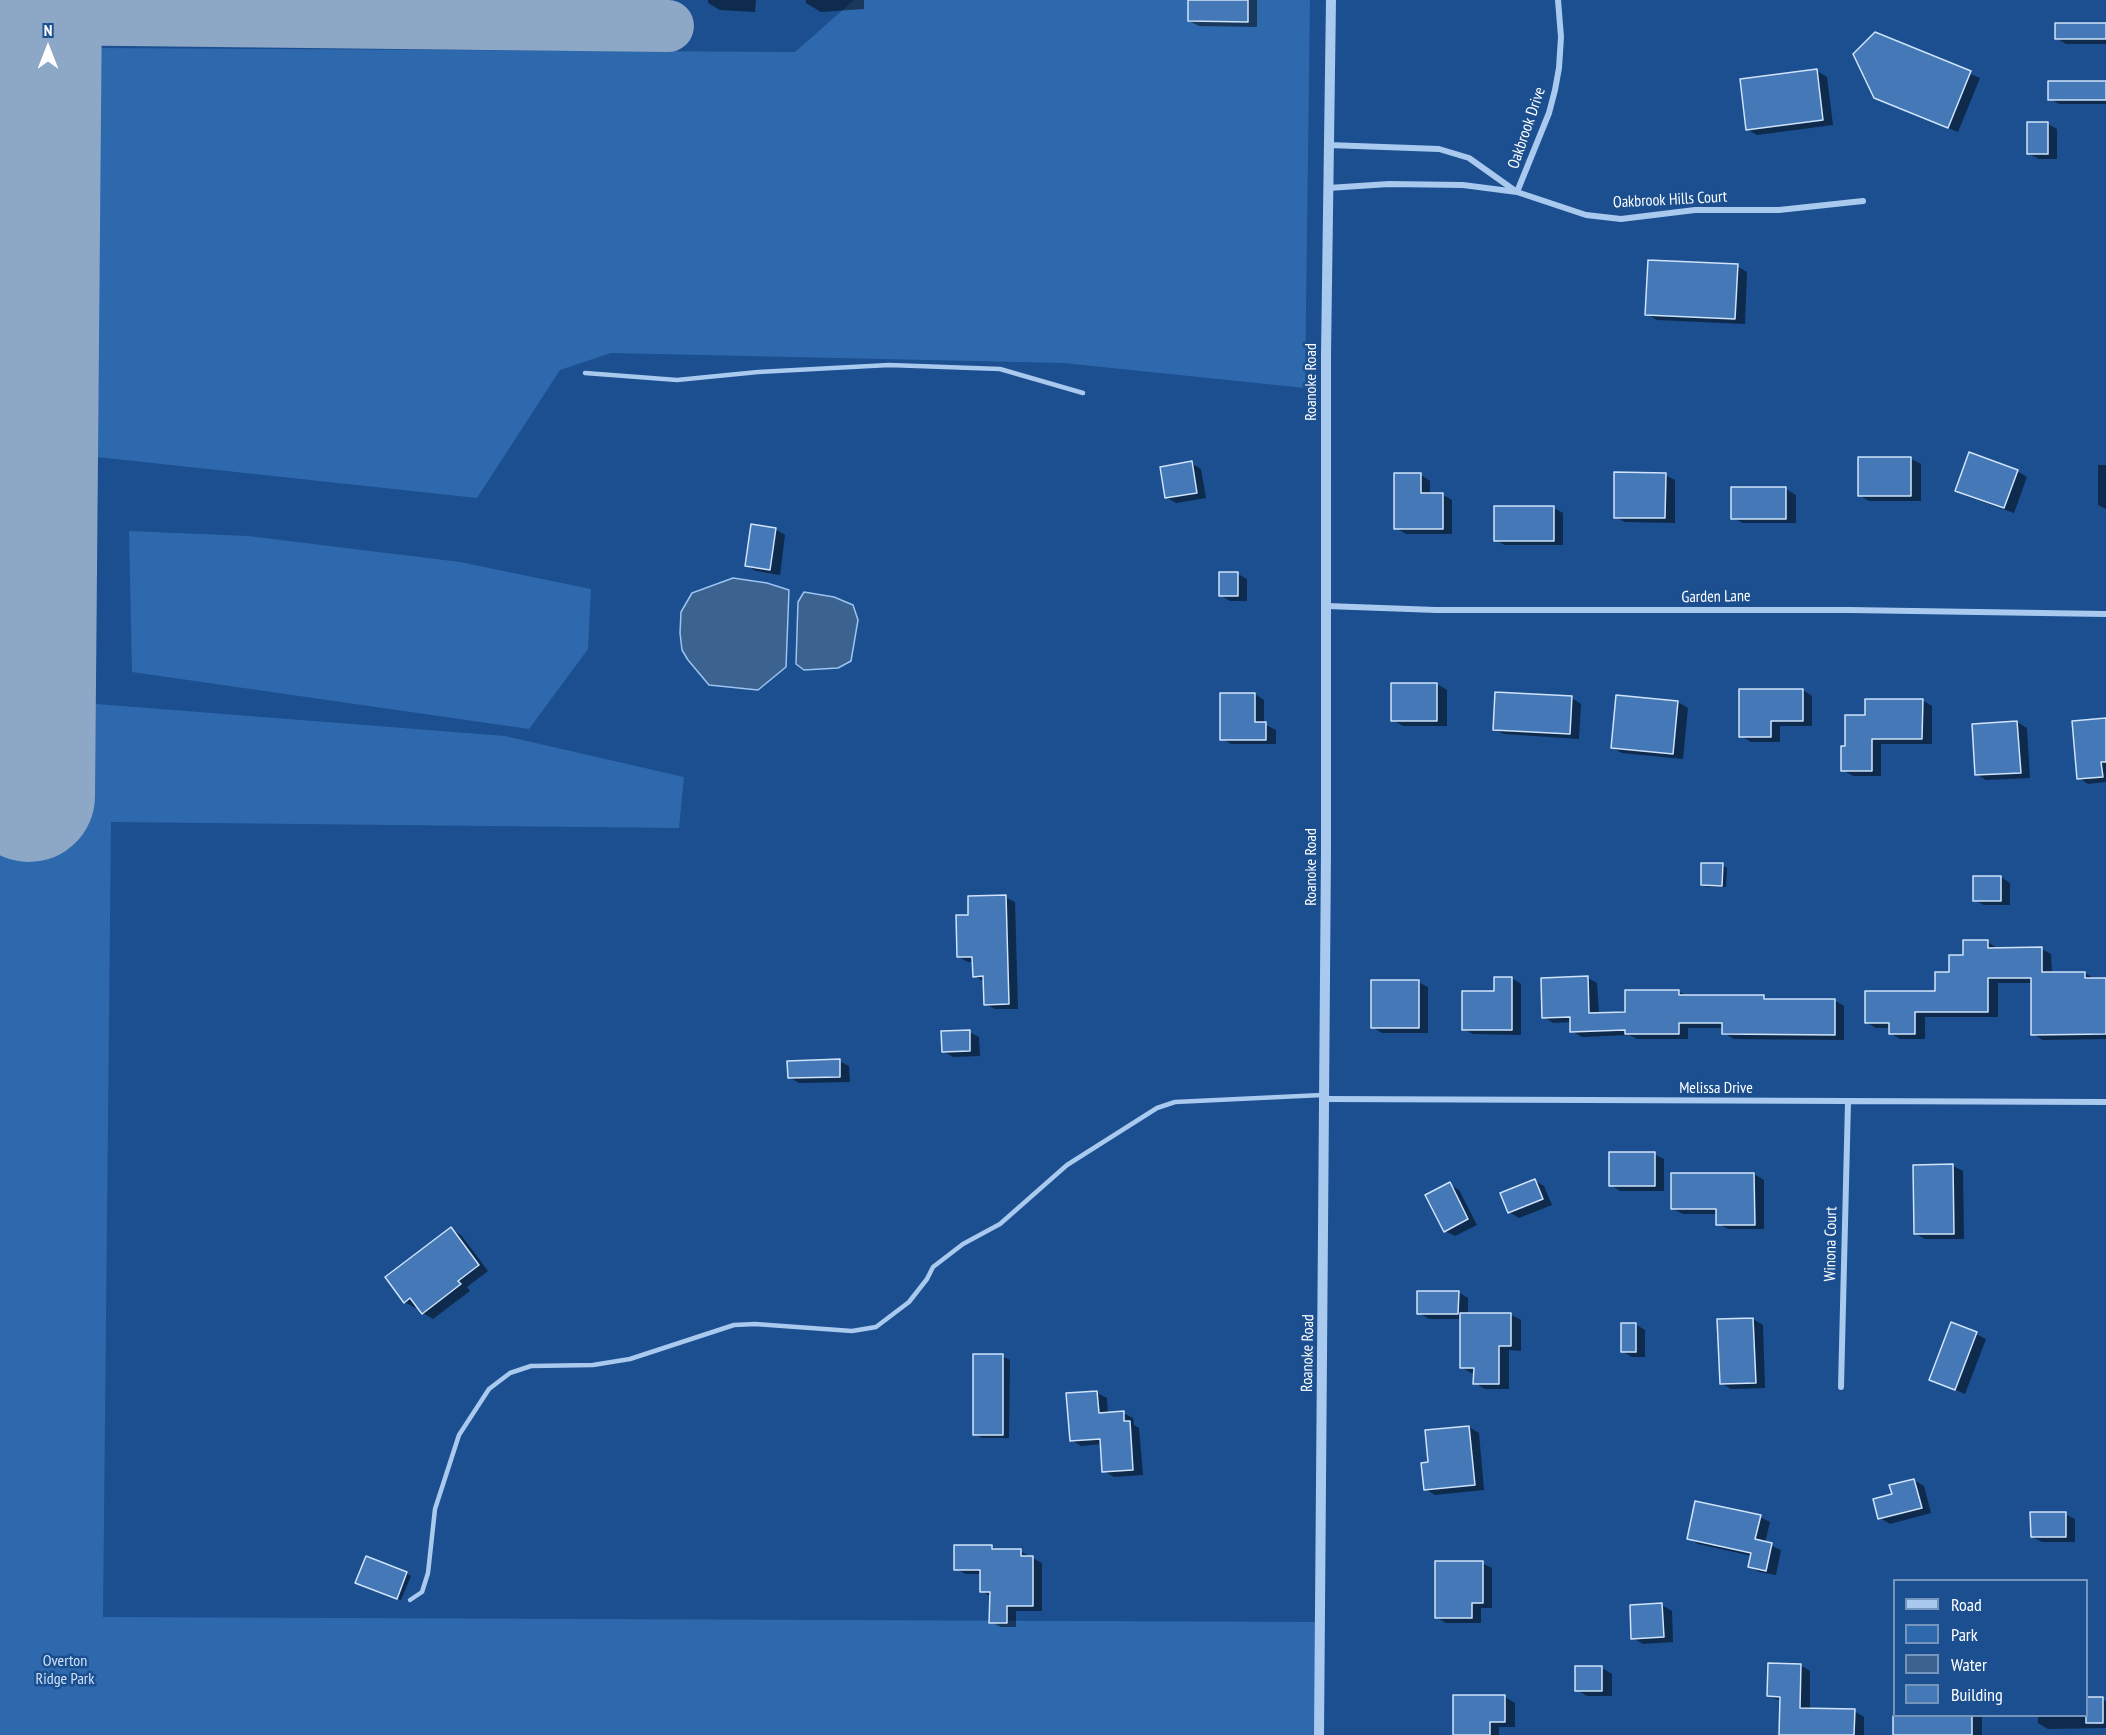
<!DOCTYPE html>
<html>
<head>
<meta charset="utf-8">
<style>
	body { margin:0 }
	#map { position:relative; width:2106px; height:1735px; overflow:hidden; background:#1b4f8f; font-family:"PT Sans Narrow",sans-serif }
	canvas { display:block }
	.legend { position:absolute; left:1893px; top:1579px; width:195px; height:138px; box-sizing:border-box; background:#1b4f8f; border:2px solid #7695bc; margin:0; padding:8px 10px; list-style:none; font-size:18px; color:#fff }
	.legend li { display:flex; align-items:center; gap:12px; height:30px }
	.legend b { width:30px; border:2px solid #7695bc }
	.north { position:absolute; left:18px; top:18px; width:60px; height:60px; -webkit-text-stroke:4px #1b4f8f; paint-order:stroke; rotate:0deg; font-size:16px; font-weight:700; line-height:24px; text-align:center; color:#fff }
	.north::after { content:''; display:block; margin:auto; width:21px; height:27px; background:#fff; clip-path:polygon(50% 0,100% 100%,50% 72%,0 100%) }
</style>
</head>
<body>
<div id="map">
<canvas width="2106" height="1735"></canvas>
<ul class="legend">
<li><b style="height:8px;background:#a9c9ee"></b>Road</li>
<li><b style="height:16px;background:#2e69ad"></b>Park</li>
<li><b style="height:16px;background:#3c6290"></b>Water</li>
<li><b style="height:16px;background:#4478b7"></b>Building</li>
</ul>
<div class="north">N</div>
</div>
<script>
const c = document.querySelector('canvas').getContext('2d');
c.lineJoin = 'round';
function fillPath(path, color) {
  c.fillStyle = color;
  c.fill(path, 'evenodd');
}
function toPath(rows) {
  const path = new Path2D();
  for (const r of rows) {
    path.moveTo(r[0], r[1]);
    for (let i = 2; i < r.length; i += 2) path.lineTo(r[i], r[i + 1]);
  }
  return path;
}
function strokePath(path, color, width, dash) {
  c.strokeStyle = color;
  c.lineWidth = width;
  c.lineCap = dash ? 'butt' : 'round';
  c.setLineDash(dash || []);
  c.stroke(path);
}
function drawText(font, color, halo, rows, align = 'center') {
  c.font = font + ' "PT Sans Narrow",sans-serif';
  c.lineWidth = 5;
  c.setLineDash([]);
  c.textBaseline = 'middle';
  c.strokeStyle = halo;
  c.fillStyle = color;
  for (const [text, x, y, turn = 0] of rows) {
    c.save();
    c.translate(x, y);
    c.rotate((+turn || 0) * Math.PI / 180);
    c.textAlign = isNaN(turn) ? turn : align;
    if (halo) c.strokeText(text, 0, 0);
    c.fillText(text, 0, 0);
    c.restore();
  }
}
fillPath(toPath([
	[854,0,1310,0,1305,388,1063,363,611,353,560,370,477,498,78,455,91,48,795,52],
	[129,531,248,536,460,562,591,589,588,649,529,729,132,672],
	[71,702,505,736,684,777,679,828,111,822,103,1617,1320,1622,1320,1735,0,1735,0,820,67,821]
]), '#2e69ad');
const water = toPath([
	[733,578,767,583,789,590,786,667,758,690,709,685,688,660,682,650,680,633,681,612,692,593,733,578],
	[804,592,834,597,853,605,858,620,851,661,838,668,804,670,796,664,798,602,804,592]
]);
fillPath(water, '#3c6290');
strokePath(water, '#9cc4f0', 1.5);
fillPath(toPath([
	[708,0,756,0,755,12,720,10,708,3],
	[806,0,864,0,864,9,821,12,806,3],
	[1189,0,1257,0,1257,27,1199,26,1189,21],
	[2106,25,2106,44,2066,44,2056,38],
	[1875,34,1980,78,1958,132,1875,97],
	[1817,71,1827,77,1833,125,1757,135,1747,129],
	[2106,83,2106,104,2059,104,2050,99],
	[2048,124,2057,129,2057,159,2039,159,2029,154],
	[1737,266,1747,272,1745,324,1657,320,1647,314],
	[1911,459,1921,464,1921,501,1869,501,1859,495],
	[1191,463,1201,469,1206,498,1176,503,1166,497],
	[2098,465,2106,465,2106,509,2098,505],
	[2017,471,2027,477,2014,513,1966,496,1956,490],
	[1421,475,1430,481,1430,495,1443,495,1452,500,1452,534,1406,534,1396,528],
	[1665,475,1675,480,1675,523,1625,522,1615,517],
	[1786,489,1796,495,1796,523,1743,523,1733,518],
	[1554,508,1563,513,1563,545,1505,545,1495,540],
	[775,529,785,535,780,575,756,571,747,566],
	[1238,574,1247,579,1247,601,1230,601,1220,595],
	[1437,684,1447,690,1447,726,1403,726,1393,720],
	[1803,690,1812,696,1812,726,1780,726,1780,742,1751,742,1741,736],
	[1255,694,1264,700,1264,724,1276,730,1276,744,1231,744,1222,739],
	[1617,697,1678,702,1688,708,1683,759,1622,753,1613,748],
	[1572,698,1581,704,1579,739,1504,734,1494,729],
	[1922,700,1932,706,1932,744,1881,744,1881,776,1853,776,1843,770,1847,748,1866,717],
	[2106,720,2106,782,2088,784,2079,778],
	[2017,722,2027,728,2030,778,1986,780,1976,774],
	[1722,865,1727,868,1726,887,1707,887,1702,884],
	[2001,877,2010,883,2010,905,1984,905,1974,900],
	[1005,897,1015,902,1018,1009,995,1009,985,1004,985,982,974,976,974,962,968,962,959,957,970,916],
	[1988,942,1998,949,2042,949,2051,954,2052,973,2085,973,2095,979,2106,980,2106,1039,2043,1040,2033,1034,2033,983,1998,983,1998,1017,1925,1017,1925,1039,1900,1039,1890,1033,1890,1028,1876,1028,1866,1022,1936,993,1964,956],
	[1512,978,1521,984,1521,1035,1473,1034,1463,1029],
	[1588,978,1597,983,1599,1014,1627,1013,1678,991,1687,996,1763,996,1770,1000,1834,1000,1844,1006,1844,1040,1734,1039,1724,1033,1724,1028,1688,1028,1688,1039,1637,1039,1629,1035,1582,1037,1572,1031,1572,1022,1553,1023,1544,1017],
	[1418,982,1428,987,1428,1033,1382,1033,1372,1027],
	[969,1032,979,1037,980,1056,953,1057,943,1051],
	[839,1061,849,1066,850,1082,799,1083,789,1077],
	[1654,1154,1664,1159,1664,1191,1620,1191,1611,1185],
	[1915,1166,1953,1166,1963,1171,1964,1239,1925,1239,1916,1234],
	[1754,1174,1764,1180,1764,1229,1728,1229,1718,1224,1718,1214,1683,1214,1673,1209],
	[1535,1181,1544,1186,1552,1205,1519,1218,1509,1212],
	[1449,1184,1459,1190,1477,1225,1455,1236,1445,1231],
	[451,1229,461,1235,488,1271,467,1287,470,1291,433,1319,423,1313,417,1306,415,1308,405,1302],
	[1458,1292,1468,1298,1468,1315,1511,1315,1521,1320,1521,1351,1509,1350,1509,1389,1485,1389,1475,1383,1475,1373,1471,1373,1461,1367,1462,1319,1429,1319,1419,1313],
	[1753,1319,1763,1325,1765,1388,1731,1389,1721,1383],
	[1635,1324,1645,1330,1645,1357,1632,1357,1622,1351],
	[1976,1334,1986,1339,1965,1394,1931,1379],
	[1002,1356,1010,1360,1009,1438,982,1438,974,1434],
	[1097,1393,1107,1398,1108,1414,1123,1413,1133,1418,1134,1425,1139,1428,1143,1475,1114,1477,1104,1471,1102,1444,1081,1446,1071,1440],
	[1469,1427,1479,1433,1484,1490,1435,1495,1425,1489,1430,1463],
	[1914,1480,1924,1486,1931,1513,1890,1524,1880,1518,1894,1496],
	[2065,1514,2075,1519,2075,1542,2042,1542,2032,1537],
	[1760,1517,1770,1522,1765,1543,1781,1550,1776,1575,1759,1572,1749,1566,1752,1556,1698,1544,1688,1538],
	[991,1546,999,1551,1020,1551,1042,1563,1042,1611,1016,1611,1016,1627,1001,1627,991,1622,991,1597,982,1591,982,1574,966,1574,956,1569],
	[1482,1563,1492,1568,1492,1608,1481,1608,1481,1623,1446,1623,1436,1617],
	[406,1573,411,1576,401,1600,361,1585],
	[1662,1605,1672,1611,1673,1642,1643,1644,1633,1638],
	[1800,1665,1810,1671,1810,1710,1854,1711,1864,1717,1864,1735,1780,1735,1781,1701,1768,1696],
	[1577,1668,1602,1668,1612,1674,1612,1696,1587,1696,1577,1690],
	[1505,1697,1515,1703,1515,1727,1499,1727,1499,1735,1455,1735],
	[2102,1699,2106,1701,2106,1728,2048,1729,2038,1723,2038,1716,2086,1716],
	[1895,1716,1982,1716,1982,1735,1895,1735]
]), '#0007');
strokePath(toPath([
	[35,19,668,26]
]), '#8da7c7', 52);
strokePath(toPath([
	[29,796,36,0]
]), '#8da7c7', 132);
const building = toPath([
	[1188,0,1248,0,1248,22,1188,21,1188,0],
	[2055,23,2106,23,2106,39,2055,39,2055,23],
	[1875,32,1971,71,1948,128,1874,98,1853,54,1875,32],
	[1817,69,1823,120,1746,130,1740,79,1817,69],
	[2048,81,2106,81,2106,100,2048,100,2048,81],
	[2027,122,2048,122,2048,154,2027,154,2027,122],
	[1648,260,1738,264,1735,319,1645,315,1648,260],
	[1969,452,2018,470,2004,508,1955,491,1969,452],
	[1858,457,1911,457,1911,496,1858,496,1858,457],
	[1192,461,1197,493,1165,498,1160,467,1192,461],
	[1614,472,1666,473,1665,518,1614,518,1614,472],
	[1394,473,1421,473,1421,493,1443,493,1443,529,1394,529,1394,473],
	[1731,487,1786,487,1786,519,1731,519,1731,487],
	[1494,506,1554,506,1554,541,1494,541,1494,506],
	[751,524,776,528,770,570,745,566,751,524],
	[1219,572,1238,572,1238,596,1219,596,1219,572],
	[1391,683,1437,683,1437,721,1391,721,1391,683],
	[1739,689,1803,689,1803,721,1771,721,1771,737,1739,737,1739,689],
	[1495,692,1572,696,1570,734,1493,730,1495,692],
	[1220,693,1255,693,1255,722,1266,722,1266,740,1220,740,1220,693],
	[1616,695,1678,701,1673,754,1611,748,1616,695],
	[1865,699,1923,699,1922,739,1872,739,1872,771,1841,771,1841,746,1845,746,1845,715,1865,715,1865,699],
	[2106,718,2106,762,2101,762,2103,777,2077,779,2072,721,2106,718],
	[2017,721,2021,773,1975,775,1972,724,2017,721],
	[1701,863,1723,863,1722,886,1701,885,1701,863],
	[1973,876,2001,876,2001,901,1973,901,1973,876],
	[1006,895,1009,1004,984,1005,983,976,973,977,972,957,957,957,956,915,968,915,968,896,1006,895],
	[1963,940,1988,940,1988,948,2042,947,2042,972,2085,972,2085,978,2106,978,2106,1034,2031,1035,2031,978,1988,978,1988,1012,1915,1012,1915,1034,1889,1034,1889,1023,1865,1023,1865,991,1935,991,1935,972,1949,972,1949,955,1963,955,1963,940],
	[1588,976,1589,1013,1625,1012,1625,990,1679,990,1679,995,1764,995,1764,999,1835,999,1835,1035,1722,1034,1722,1023,1679,1023,1679,1034,1625,1034,1625,1030,1570,1032,1570,1017,1542,1018,1541,978,1588,976],
	[1494,977,1512,977,1512,1030,1462,1030,1462,991,1494,991,1494,977],
	[1371,980,1419,980,1419,1028,1371,1028,1371,980],
	[970,1030,970,1051,942,1052,941,1031,970,1030],
	[840,1059,840,1077,788,1078,787,1061,840,1059],
	[1609,1152,1655,1152,1655,1186,1609,1186,1609,1152],
	[1953,1164,1954,1234,1914,1234,1913,1165,1953,1164],
	[1671,1173,1754,1173,1755,1225,1716,1225,1716,1209,1671,1209,1671,1173],
	[1535,1179,1543,1199,1508,1213,1500,1193,1535,1179],
	[1450,1182,1468,1219,1444,1232,1425,1195,1450,1182],
	[451,1227,479,1265,458,1281,461,1284,422,1314,410,1298,404,1303,385,1277,451,1227],
	[1417,1291,1459,1291,1458,1314,1417,1314,1417,1291],
	[1460,1313,1511,1313,1511,1346,1499,1346,1499,1384,1473,1384,1474,1368,1460,1368,1460,1313],
	[1753,1318,1756,1383,1720,1384,1717,1319,1753,1318],
	[1951,1322,1977,1332,1955,1390,1929,1380,1951,1322],
	[1621,1323,1636,1323,1636,1352,1621,1352,1621,1323],
	[973,1354,1003,1354,1003,1435,973,1435,973,1354],
	[1097,1391,1099,1413,1124,1411,1124,1421,1130,1421,1133,1470,1102,1472,1100,1439,1070,1441,1066,1393,1097,1391],
	[1469,1426,1475,1485,1424,1490,1421,1463,1428,1462,1425,1430,1469,1426],
	[1914,1479,1922,1508,1878,1519,1873,1499,1892,1494,1889,1485,1914,1479],
	[1695,1501,1761,1515,1755,1539,1772,1543,1766,1571,1748,1567,1751,1553,1687,1539,1695,1501],
	[2030,1512,2066,1512,2066,1537,2031,1537,2030,1512],
	[954,1545,992,1545,992,1549,1021,1549,1021,1556,1033,1556,1033,1606,1007,1606,1007,1623,989,1623,990,1592,980,1592,980,1570,954,1570,954,1545],
	[366,1556,407,1572,397,1599,355,1583,366,1556],
	[1435,1561,1483,1561,1483,1603,1472,1603,1472,1618,1435,1618,1435,1561],
	[1662,1603,1664,1637,1631,1639,1630,1605,1662,1603],
	[1768,1663,1801,1664,1800,1708,1855,1709,1854,1735,1779,1735,1780,1697,1767,1696,1768,1663],
	[1575,1666,1602,1666,1602,1691,1575,1691,1575,1666],
	[1453,1695,1505,1695,1505,1722,1490,1722,1490,1735,1453,1735,1453,1695],
	[2086,1697,2103,1697,2103,1723,2086,1723,2086,1697],
	[1893,1716,1972,1716,1972,1735,1893,1735,1893,1716]
]);
fillPath(building, '#4478b7');
strokePath(building, '#cfe3fa', 1.5);
strokePath(toPath([
	[585,373,677,380,758,372,889,365,1000,369,1083,393],
	[410,1600,422,1592,428,1573,435,1509,459,1435,489,1389,510,1373,531,1366,593,1365,630,1359,734,1325,755,1324,852,1331,876,1327,909,1302,927,1279,933,1267,963,1244,1000,1224,1067,1165,1157,1108,1175,1102,1322,1095]
]), '#a9c9ee', 4.5);
strokePath(toPath([
	[1328,145,1439,149,1469,158,1514,190],
	[1328,188,1389,184,1463,185,1517,192,1586,215,1621,219,1695,210,1779,210,1863,201],
	[1517,192,1549,113,1555,90,1559,68,1561,37,1558,0],
	[1327,606,1436,610,1849,610,2106,614],
	[1325,1099,2106,1102],
	[1841,1387,1848,1102]
]), '#a9c9ee', 6);
strokePath(toPath([
	[1319,1735,1326,850,1326,355,1331,0]
]), '#a9c9ee', 10);
drawText('16px', '#fff', '#1b4f8f', [
	["Oakbrook Drive",1527,128,-71],
	["Oakbrook Hills Court",1670,200,-3],
	["Roanoke Road",1311,382,-90],
	["Garden Lane",1716,597,-1],
	["Roanoke Road",1311,867,-90],
	["Melissa Drive",1716,1088],
	["Winona Court",1831,1244,-89],
	["Roanoke Road",1308,1353,-89]
]);
drawText('16px', '#cfe3fa', '#1b4f8f', [
	["Overton",65,1661],
	["Ridge Park",65,1679]
]);
</script>
</body>
</html>
